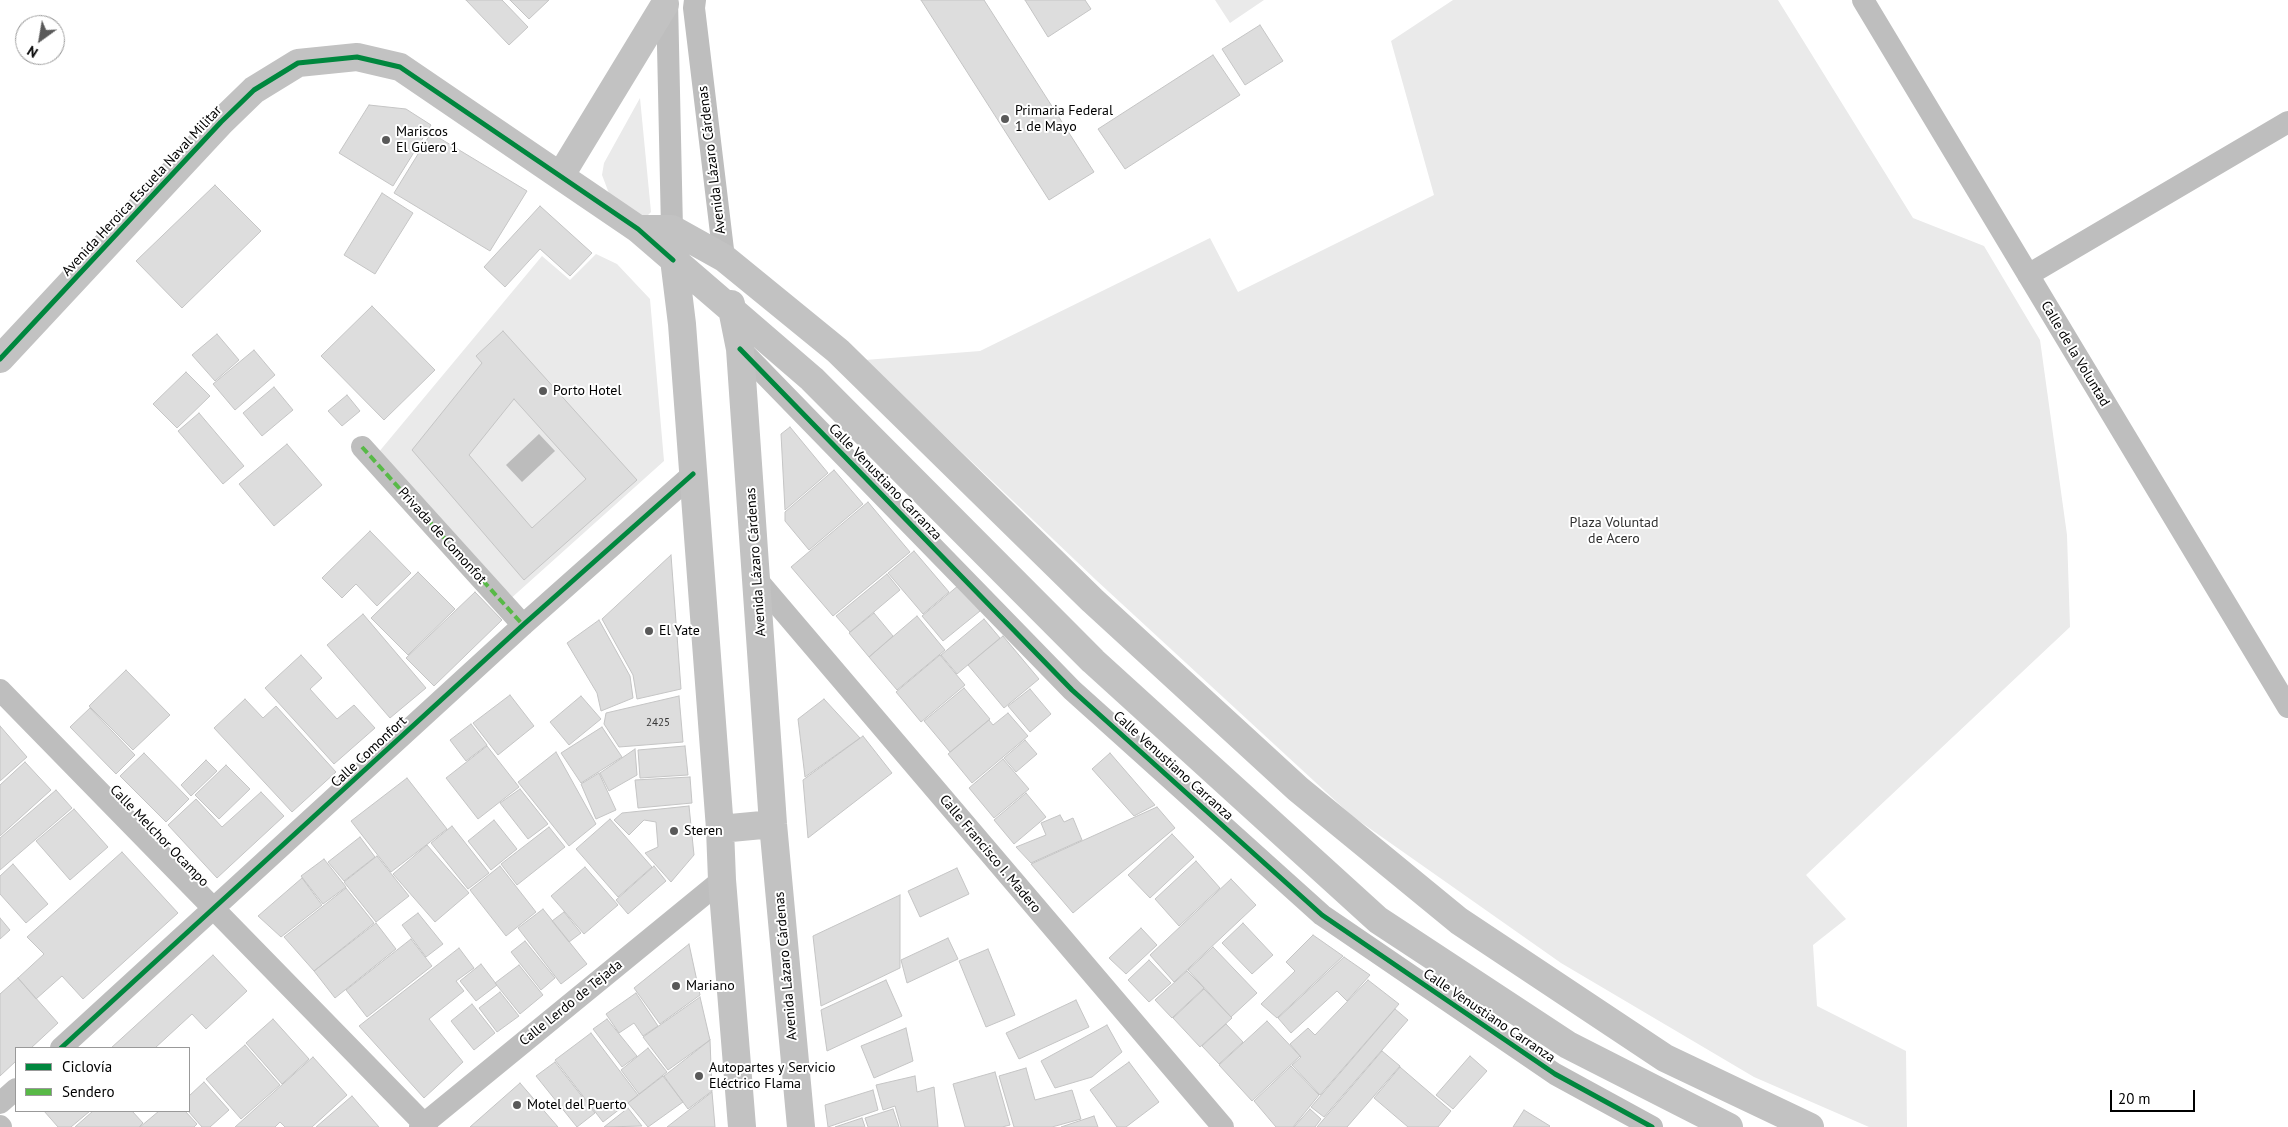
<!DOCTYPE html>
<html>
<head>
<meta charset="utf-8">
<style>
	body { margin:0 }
	#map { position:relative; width:2288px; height:1127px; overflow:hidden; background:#fff; font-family:"PT Sans",sans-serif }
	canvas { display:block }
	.legend { position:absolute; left:15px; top:1047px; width:175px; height:65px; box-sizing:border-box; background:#fff; border:1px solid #999; margin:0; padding:6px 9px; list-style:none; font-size:15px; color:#000 }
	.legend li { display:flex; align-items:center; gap:10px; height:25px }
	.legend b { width:25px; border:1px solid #999 }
	.north { position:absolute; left:15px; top:15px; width:50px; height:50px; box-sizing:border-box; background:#fff; border:1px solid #999; border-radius:50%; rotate:212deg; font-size:14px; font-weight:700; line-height:20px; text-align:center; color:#000 }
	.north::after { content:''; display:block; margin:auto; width:18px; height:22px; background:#595959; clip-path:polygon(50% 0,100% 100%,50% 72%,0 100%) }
	.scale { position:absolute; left:2110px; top:1090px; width:85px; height:22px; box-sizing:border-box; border:2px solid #000; border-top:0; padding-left:6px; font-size:15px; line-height:18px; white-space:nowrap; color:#000; -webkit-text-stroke:4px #fff; paint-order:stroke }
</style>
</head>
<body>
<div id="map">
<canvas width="2288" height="1127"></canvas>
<ul class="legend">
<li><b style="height:6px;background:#00873e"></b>Ciclovía</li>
<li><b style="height:6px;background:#58b947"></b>Sendero</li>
</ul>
<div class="north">N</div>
<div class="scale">20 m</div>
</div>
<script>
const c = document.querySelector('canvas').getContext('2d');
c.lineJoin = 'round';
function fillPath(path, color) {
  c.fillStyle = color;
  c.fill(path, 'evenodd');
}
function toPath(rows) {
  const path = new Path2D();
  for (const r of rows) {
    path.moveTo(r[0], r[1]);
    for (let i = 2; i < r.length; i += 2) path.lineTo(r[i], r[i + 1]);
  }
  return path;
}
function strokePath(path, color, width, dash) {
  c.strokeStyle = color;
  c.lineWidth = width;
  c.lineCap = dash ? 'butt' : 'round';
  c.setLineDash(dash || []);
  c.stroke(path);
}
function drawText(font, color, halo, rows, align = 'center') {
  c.font = font + ' "PT Sans",sans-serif';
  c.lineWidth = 4;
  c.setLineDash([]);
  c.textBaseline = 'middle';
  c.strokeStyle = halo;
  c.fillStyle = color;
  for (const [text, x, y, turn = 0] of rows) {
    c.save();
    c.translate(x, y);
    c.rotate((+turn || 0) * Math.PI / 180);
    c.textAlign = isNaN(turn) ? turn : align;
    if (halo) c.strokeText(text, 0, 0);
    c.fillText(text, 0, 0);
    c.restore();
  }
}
fillPath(toPath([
	[1215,0,1264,0,1230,23],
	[1453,0,1778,0,1913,218,1984,246,2040,340,2067,535,2070,627,1806,875,1846,919,1813,945,1817,1006,1906,1051,1907,1127,1869,1127,1754,1077,1561,963,1352,816,1096,580,865,360,980,351,1210,238,1238,292,1434,195,1391,41],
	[640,98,651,212,646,217,638,217,610,196,602,175,604,163],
	[596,254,617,264,650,299,664,461,508,601,378,453,542,256,570,280]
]), '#eaeaea');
fillPath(toPath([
	[539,434,555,451,522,482,506,465]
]), '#bcbcbc');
const building = toPath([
	[466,0,502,0,528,27,509,45,466,0],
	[510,0,549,0,529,19,510,0],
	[921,0,984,0,1094,172,1049,200,921,0],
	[1025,0,1085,0,1091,9,1048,37,1025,0],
	[1260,25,1283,61,1245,85,1222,49,1260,25],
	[1213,55,1240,95,1125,169,1098,129,1213,55],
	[369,105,406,109,431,125,393,186,339,153,369,105],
	[431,133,527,191,490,251,394,193,431,133],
	[215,185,261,231,182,308,136,261,215,185],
	[382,193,413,213,375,274,344,255,382,193],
	[540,206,592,253,570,276,540,249,505,287,484,267,540,206],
	[372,306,435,370,384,420,321,356,372,306],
	[503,331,637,480,524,580,412,450,482,363,476,356,503,331],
	[514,399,586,479,532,528,469,455,514,399],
	[217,334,239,360,215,381,192,355,217,334],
	[254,350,275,375,235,410,213,384,254,350],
	[186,372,210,396,177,428,153,404,186,372],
	[274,387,293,410,262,436,243,413,274,387],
	[347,395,360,411,342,426,328,411,347,395],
	[199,413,244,466,223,484,178,431,199,413],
	[790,427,828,473,785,510,781,434,790,427],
	[287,444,322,485,274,526,239,484,287,444],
	[834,470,863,504,809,550,785,521,785,512,834,470],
	[868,502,910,552,833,616,791,567,868,502],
	[370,531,411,573,377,606,356,584,342,598,322,578,370,531],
	[914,551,949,592,923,614,888,573,914,551],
	[671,555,681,689,637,699,633,675,602,619,671,555],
	[418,572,455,609,408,655,371,618,418,572],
	[887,574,900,590,850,632,836,616,887,574],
	[959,585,980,611,943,641,922,616,959,585],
	[475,592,502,620,434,686,406,658,475,592],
	[874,613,893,636,869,657,849,633,874,613],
	[363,614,426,688,390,718,327,645,363,614],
	[917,616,945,650,897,690,869,657,917,616],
	[984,619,1000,638,957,674,941,655,984,619],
	[599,620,630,676,633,698,601,711,597,693,567,643,599,620],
	[1003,636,1039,679,1004,708,968,665,1003,636],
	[301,655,322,678,310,689,337,719,354,705,375,728,334,764,265,688,301,655],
	[940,655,965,685,921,722,896,692,940,655],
	[126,670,170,715,133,750,89,706,126,670],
	[964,688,990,719,950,752,924,721,964,688],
	[1030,689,1051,714,1030,732,1008,706,1030,689],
	[510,695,534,726,498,755,473,723,510,695],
	[581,696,601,719,569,745,550,722,581,696],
	[679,696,683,742,619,747,604,724,606,713,679,696],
	[245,699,263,718,276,706,336,772,292,812,214,728,245,699],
	[824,699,860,738,805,777,798,719,824,699],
	[90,708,135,755,116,774,70,727,90,708],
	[1008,713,1028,736,972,783,948,754,989,720,993,725,1008,713],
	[471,724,487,745,466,761,450,740,471,724],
	[0,726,27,757,0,781,0,726],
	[602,727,622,757,581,783,561,753,602,727],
	[863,736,892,773,808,838,803,780,863,736],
	[1025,740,1037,754,1016,772,1004,758,1025,740],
	[487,746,519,787,478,819,446,778,487,746],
	[685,746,688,775,640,778,638,750,685,746],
	[635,749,637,775,609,791,600,773,635,749],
	[556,752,596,824,569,846,518,782,556,752],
	[144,753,189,799,166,822,120,776,144,753],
	[1110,753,1155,805,1134,816,1092,769,1110,753],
	[1003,759,1029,789,994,818,969,788,1003,759],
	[206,760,217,771,191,796,181,785,206,760],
	[25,762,51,790,0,836,0,785,25,762],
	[226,765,250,789,219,819,195,795,226,765],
	[599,773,616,810,596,819,581,784,599,773],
	[690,777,692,803,638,808,635,780,690,777],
	[407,778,447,829,391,872,351,821,407,778],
	[520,789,548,824,528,839,500,803,520,789],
	[56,790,72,808,0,870,0,838,56,790],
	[261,792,284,816,217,878,168,825,196,799,222,827,261,792],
	[1026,793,1046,817,1014,844,994,820,1026,793],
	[689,806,694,855,671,882,645,853,658,847,656,822,644,820,629,835,614,820,622,813,689,806],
	[1157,807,1175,828,1073,913,1031,864,1157,807],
	[74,809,108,847,70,880,36,841,74,809],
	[1060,815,1064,822,1073,818,1082,840,1031,863,1016,847,1046,835,1041,823,1060,815],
	[610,819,652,867,618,897,576,849,610,819],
	[494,820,517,849,491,870,468,841,494,820],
	[452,826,489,873,468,889,431,843,452,826],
	[549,827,565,847,517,885,501,864,549,827],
	[1172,834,1194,857,1150,898,1128,875,1172,834],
	[360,837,375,857,344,881,328,862,360,837],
	[427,845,469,893,435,922,393,874,427,845],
	[122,852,178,913,83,999,62,976,36,999,18,978,44,954,27,937,122,852],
	[377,856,409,896,376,922,344,882,377,856],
	[324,859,346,887,323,904,301,876,324,859],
	[1196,861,1220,888,1179,926,1155,899,1196,861],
	[13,864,48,904,26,923,0,894,0,876,13,864],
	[500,866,536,912,506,936,470,890,500,866],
	[654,866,666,881,628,914,616,900,654,866],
	[585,867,618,905,584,934,551,896,585,867],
	[957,868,969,894,920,917,908,891,957,868],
	[302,878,322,905,281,937,258,916,302,878],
	[1231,879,1256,905,1174,982,1150,955,1231,879],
	[346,888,374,923,314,971,284,937,346,888],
	[900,895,900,968,821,1006,813,936,900,895],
	[543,909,587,964,561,984,518,928,543,909],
	[564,912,581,933,569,942,552,921,564,912],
	[418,913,443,944,426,957,402,925,418,913],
	[0,918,10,930,0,939,0,918],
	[376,923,396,949,335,998,314,971,376,923],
	[1243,923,1273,955,1252,974,1222,943,1243,923],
	[1141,928,1157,945,1126,974,1109,958,1141,928],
	[1313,935,1343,956,1277,1018,1261,1004,1295,971,1286,962,1313,935],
	[948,938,958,959,907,983,901,960,948,938],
	[411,939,432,966,367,1017,346,990,411,939],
	[525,941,555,978,541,990,511,952,525,941],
	[689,944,700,995,660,1024,634,988,689,944],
	[1213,947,1257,993,1231,1017,1188,970,1213,947],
	[459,948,474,968,456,981,464,991,429,1019,463,1062,424,1098,359,1026,459,948],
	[988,949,1015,1015,986,1027,959,961,988,949],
	[213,955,247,991,206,1029,192,1014,155,1048,111,1048,213,955],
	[1344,957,1370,975,1347,1001,1337,991,1291,1033,1278,1018,1344,957],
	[1149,960,1171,983,1149,1002,1128,980,1149,960],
	[481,964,497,985,476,1001,460,981,481,964],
	[519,965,543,995,520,1014,495,983,519,965],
	[1187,971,1204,988,1172,1018,1155,1000,1187,971],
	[18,978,58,1023,31,1048,16,1048,16,1061,0,1076,0,994,18,978],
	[886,980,902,1016,827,1051,821,1010,886,980],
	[1368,980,1399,1004,1320,1095,1292,1065,1301,1057,1290,1044,1308,1028,1315,1035,1368,980],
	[1204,989,1232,1018,1200,1047,1173,1018,1204,989],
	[500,992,519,1016,497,1032,479,1008,500,992],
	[636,993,658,1026,643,1036,634,1023,619,1033,606,1014,636,993],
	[700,997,710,1040,668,1070,643,1037,700,997],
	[1076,1000,1089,1027,1019,1059,1006,1033,1076,1000],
	[472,1004,495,1033,474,1050,451,1021,472,1004],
	[1395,1009,1408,1020,1324,1117,1311,1107,1395,1009],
	[273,1019,309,1059,282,1084,246,1043,273,1019],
	[607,1019,637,1056,622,1067,593,1029,607,1019],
	[1267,1021,1300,1056,1252,1101,1219,1065,1267,1021],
	[1226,1024,1243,1042,1219,1064,1202,1046,1226,1024],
	[1107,1025,1122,1052,1092,1077,1055,1088,1041,1061,1107,1025],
	[906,1028,913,1061,874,1078,861,1046,906,1028],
	[591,1033,638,1095,603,1122,555,1060,591,1033],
	[710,1040,712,1091,688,1109,664,1076,710,1040],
	[245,1045,280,1085,241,1119,206,1079,245,1045],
	[648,1048,667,1072,639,1094,621,1070,648,1048],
	[1382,1051,1400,1066,1347,1127,1317,1127,1382,1051],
	[1470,1056,1487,1071,1453,1109,1436,1095,1470,1056],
	[313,1057,347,1095,312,1127,285,1127,280,1122,275,1127,235,1127,313,1057],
	[555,1062,595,1113,577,1127,536,1076,555,1062],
	[1129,1062,1159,1102,1126,1127,1117,1127,1090,1090,1129,1062],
	[1291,1066,1319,1095,1293,1127,1276,1127,1254,1101,1291,1066],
	[1400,1067,1451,1111,1438,1127,1408,1127,1374,1098,1400,1067],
	[1026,1068,1035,1100,1072,1090,1081,1119,1052,1127,1014,1127,999,1076,1026,1068],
	[995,1072,1010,1125,1002,1127,965,1127,953,1084,995,1072],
	[663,1076,683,1102,648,1127,628,1103,663,1076],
	[915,1076,917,1092,934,1087,938,1127,901,1127,895,1106,883,1110,876,1085,915,1076],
	[204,1082,229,1110,210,1127,202,1127,188,1111,189,1096,204,1082],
	[520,1083,558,1127,470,1127,520,1083],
	[873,1090,878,1110,828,1127,825,1105,873,1090],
	[712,1092,715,1127,667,1127,712,1092],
	[352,1096,379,1127,316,1127,352,1096],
	[628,1108,642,1126,604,1127,628,1108],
	[893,1109,899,1127,868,1127,865,1118,893,1109],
	[1310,1109,1321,1119,1315,1127,1294,1127,1310,1109],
	[1524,1110,1550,1126,1549,1127,1513,1127,1524,1110],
	[44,1111,90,1111,71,1127,58,1127,44,1111],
	[93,1111,132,1111,143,1123,139,1127,75,1127,93,1111],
	[159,1111,185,1111,197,1124,194,1127,140,1127,159,1111],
	[1094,1116,1098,1127,1061,1127,1094,1116],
	[862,1118,865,1127,835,1127,862,1118]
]);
fillPath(building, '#ddd');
strokePath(building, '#c5c5c5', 1);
strokePath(toPath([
	[667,0,672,229],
	[695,0,694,8,724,258],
	[1863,0,2288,707],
	[2028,275,2288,122],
	[740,349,1072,690,1322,915,1555,1074,1652,1127],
	[362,447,523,625],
	[757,580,1223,1127],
	[0,690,427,1127],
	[61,1048,523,625,693,474],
	[0,1103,16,1089],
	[0,1126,1,1127],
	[420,1127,722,880]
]), '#bebebe', 22);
strokePath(toPath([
	[561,175,665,4],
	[638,229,672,229,724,258,838,351,1092,600,1298,789,1459,921,1665,1058,1810,1127],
	[673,251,682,324,720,829,722,880,742,1127],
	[731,304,740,349,773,824,801,1127],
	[0,359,221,122,254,90,298,63,357,57,400,67,638,229,812,379,1093,661,1378,920,1568,1045,1729,1127],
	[720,829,773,824]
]), '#c2c2c2', 28);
strokePath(toPath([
	[362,447,523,625]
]), '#58b947', 4, [8, 4]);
strokePath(toPath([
	[740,349,1072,690,1322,915,1555,1074,1652,1127],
	[0,359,221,122,254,90,298,63,357,57,400,67,638,229,673,260],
	[61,1048,523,625,693,474]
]), '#00873e', 5);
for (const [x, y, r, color] of [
	[1005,119,5,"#595959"],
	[386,140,5,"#595959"],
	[543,391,5,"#595959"],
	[649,631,5,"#595959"],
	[674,831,5,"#595959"],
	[676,986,5,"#595959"],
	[699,1076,5,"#595959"],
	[517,1105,5,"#595959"]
]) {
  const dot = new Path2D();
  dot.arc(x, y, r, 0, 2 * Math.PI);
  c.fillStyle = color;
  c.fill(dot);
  strokePath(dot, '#fff', 2);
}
drawText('11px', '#373737', null, [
	["2425",658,723]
]);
drawText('14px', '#000', '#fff', [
	["Primaria Federal",1015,111],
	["1 de Mayo",1015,127],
	["Mariscos",396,132],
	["El Güero 1",396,148],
	["Porto Hotel",553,391],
	["El Yate",659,631],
	["Steren",684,831],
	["Mariano",686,986],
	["Autopartes y Servicio",709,1068],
	["Eléctrico Flama",709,1084],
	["Motel del Puerto",527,1105]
], 'left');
drawText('14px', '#000', '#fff', [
	["Avenida Lázaro Cárdenas",712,160,-97],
	["Avenida Heroica Escuela Naval Militar",142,191,-47],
	["Calle de la Voluntad",2075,354,59],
	["Calle Venustiano Carranza",885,482,46],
	["Privada de Comonfot",442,536,48],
	["Avenida Lázaro Cárdenas",756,562,-94],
	["Calle Comonfort",369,752,-43],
	["Calle Venustiano Carranza",1173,766,42],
	["Calle Melchor Ocampo",159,836,46],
	["Calle Francisco I. Madero",990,854,50],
	["Avenida Lázaro Cárdenas",786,966,-95],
	["Calle Lerdo de Tejada",571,1003,-39],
	["Calle Venustiano Carranza",1489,1016,34]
]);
drawText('14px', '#303030', '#fff', [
	["Plaza Voluntad",1614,523],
	["de Acero",1614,539]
]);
</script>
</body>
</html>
